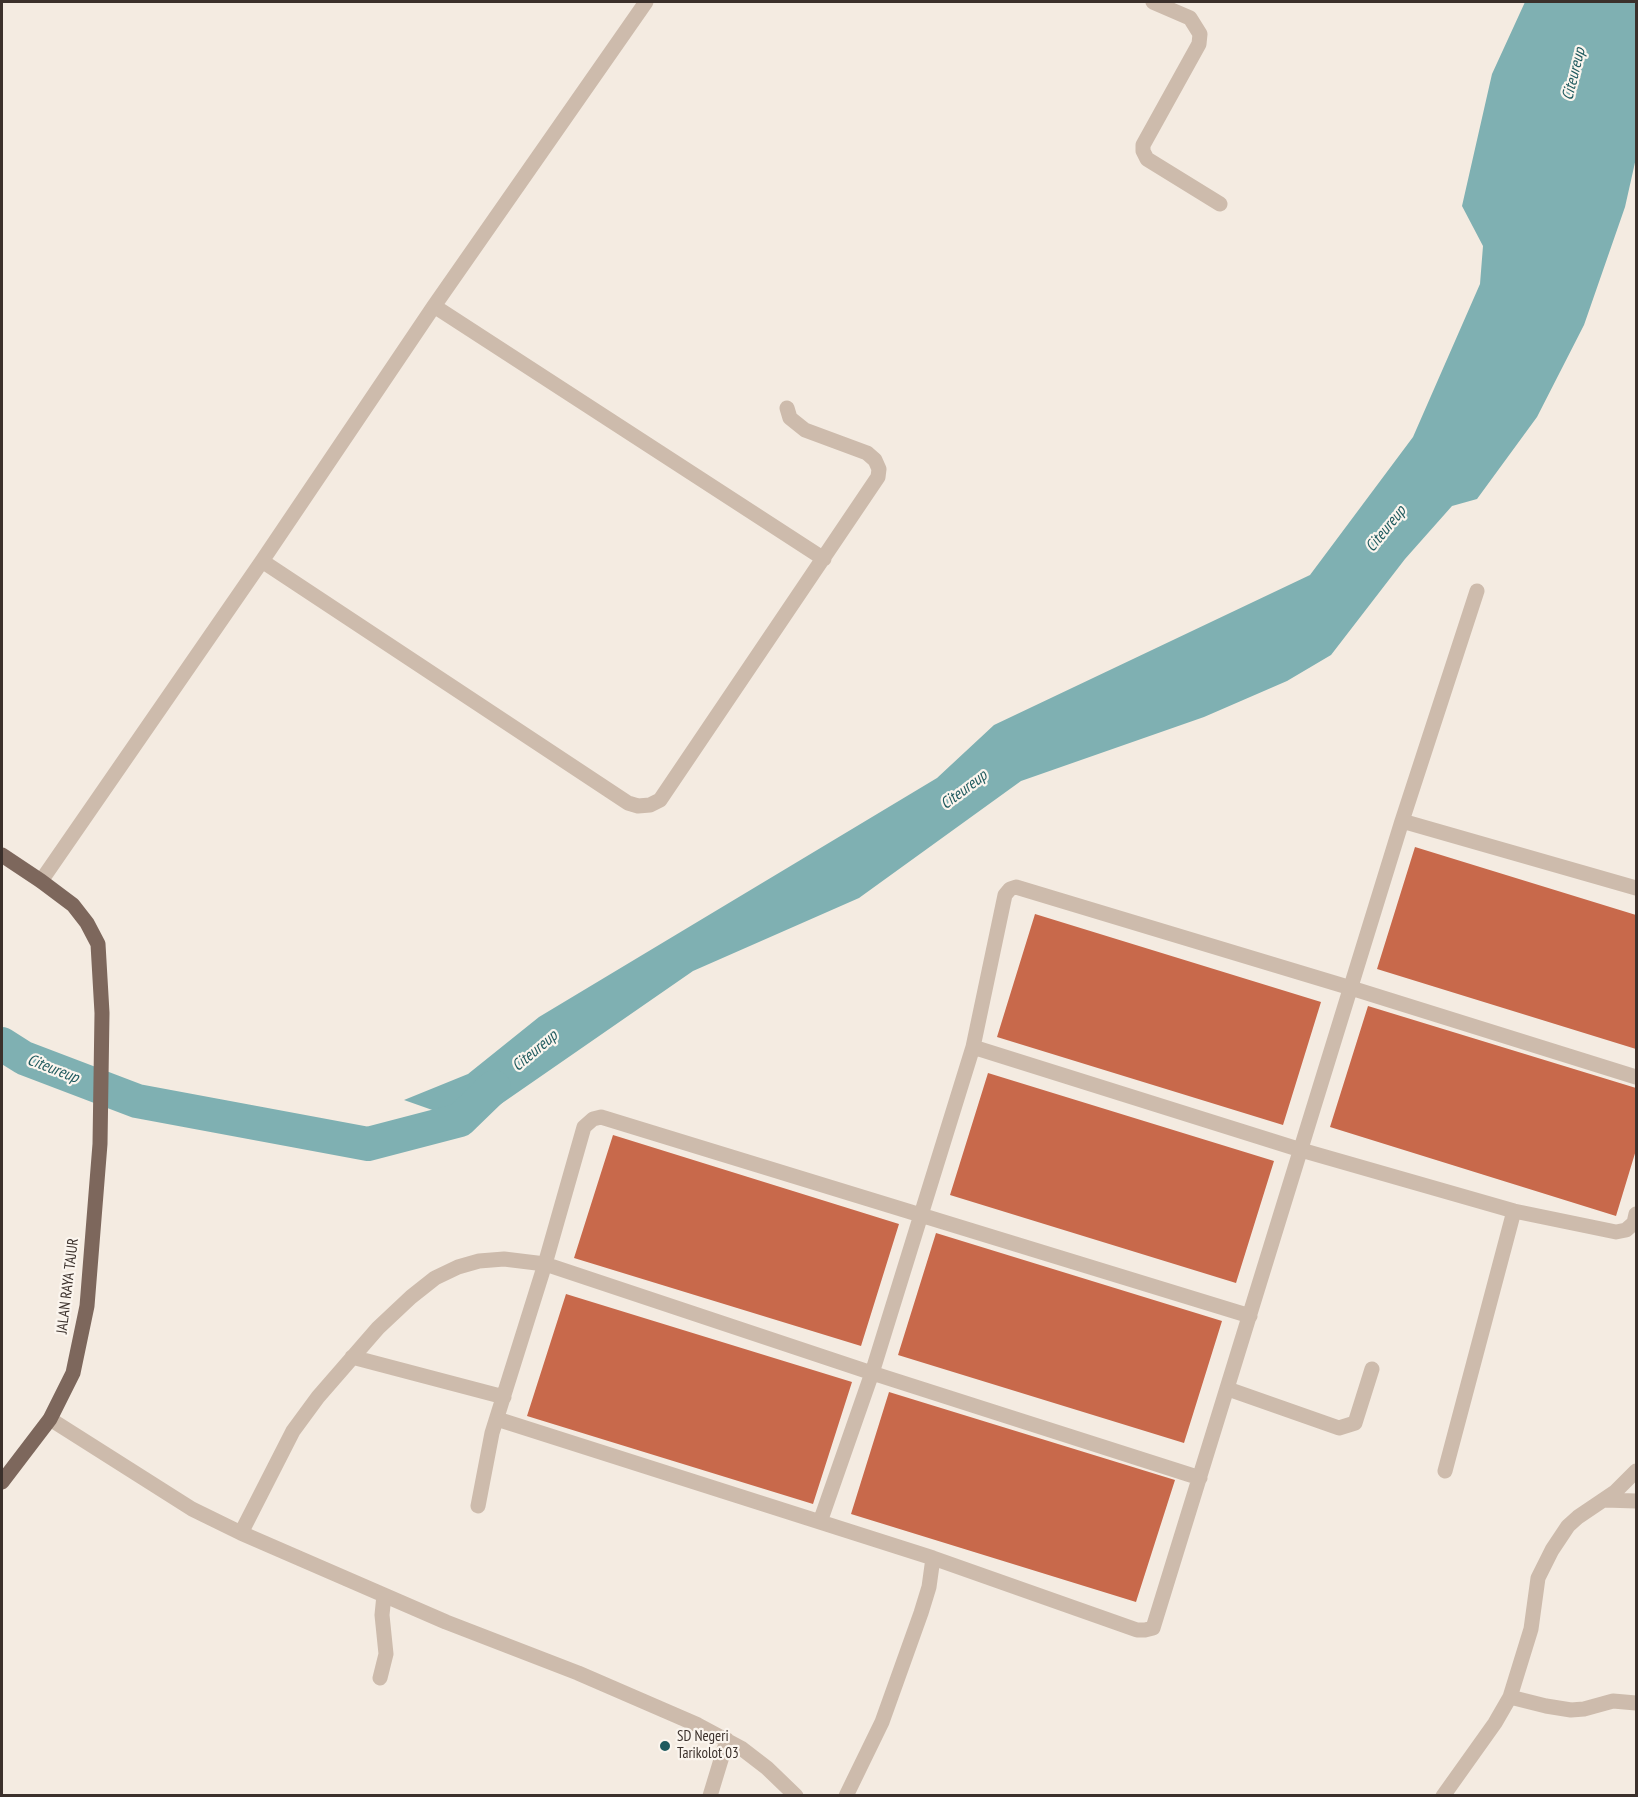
<!DOCTYPE html>
<html>
<head>
<meta charset="utf-8">
<style>
	body { margin:0 }
	#map { position:relative; width:1638px; height:1797px; overflow:hidden; background:#f4ebe1; font-family:"PT Sans Narrow",sans-serif }
	canvas { display:block }
	.frame { position:absolute; inset:0; border:3px solid #3b302b; pointer-events:none }
</style>
</head>
<body>
<div id="map">
<canvas width="1638" height="1797"></canvas>
<div class="frame"></div>
</div>
<script>
const c = document.querySelector('canvas').getContext('2d');
c.lineJoin = 'round';
function fillPath(path, color) {
  c.fillStyle = color;
  c.fill(path, 'evenodd');
}
function toPath(rows) {
  const path = new Path2D();
  for (const r of rows) {
    path.moveTo(r[0], r[1]);
    for (let i = 2; i < r.length; i += 2) path.lineTo(r[i], r[i + 1]);
  }
  return path;
}
function strokePath(path, color, width, dash) {
  c.strokeStyle = color;
  c.lineWidth = width;
  c.lineCap = dash ? 'butt' : 'round';
  c.setLineDash(dash || []);
  c.stroke(path);
}
function drawText(font, color, halo, rows, align = 'center') {
  c.font = font + ' "PT Sans Narrow",sans-serif';
  c.lineWidth = 4.5;
  c.setLineDash([]);
  c.textBaseline = 'middle';
  c.strokeStyle = halo;
  c.fillStyle = color;
  for (const [text, x, y, turn = 0] of rows) {
    c.save();
    c.translate(x, y);
    c.rotate((+turn || 0) * Math.PI / 180);
    c.textAlign = isNaN(turn) ? turn : align;
    if (halo) c.strokeText(text, 0, 0);
    c.fillText(text, 0, 0);
    c.restore();
  }
}
fillPath(toPath([
	[1525,2,1636,2,1636,158,1625,207,1584,325,1537,417,1477,499,1452,506,1405,559,1331,655,1287,681,1204,717,1021,781,859,898,693,971,472,1124,404,1100,468,1074,539,1017,937,778,994,725,1310,575,1413,437,1480,284,1483,246,1462,206,1492,74]
]), '#7fb0b2');
strokePath(toPath([
	[2,1044,24,1058,137,1101,368,1144,460,1120,494,1087]
]), '#7fb0b2', 34);
fillPath(toPath([
	[1415,847,1636,915,1636,1049,1377,969],
	[1035,914,1321,1002,1283,1125,997,1037],
	[1368,1006,1636,1088,1636,1150,1616,1216,1330,1127],
	[988,1073,1274,1161,1236,1283,950,1195],
	[613,1135,899,1224,861,1346,574,1258],
	[936,1233,1222,1321,1184,1443,898,1355],
	[566,1294,852,1382,813,1504,527,1416],
	[889,1392,1175,1480,1136,1602,851,1514]
]), '#c8694b');
strokePath(toPath([
	[1153,2,1190,18,1200,34,1199,44,1143,145,1143,151,1147,159,1220,204],
	[434,306,824,559],
	[262,561,628,803,638,806,650,805,660,800,878,477,879,469,875,460,867,453,805,430,790,418,787,408],
	[1402,821,1477,591],
	[41,881,262,561,434,306,646,2],
	[973,1047,1005,895,1010,889,1016,887,1351,988,1636,1077],
	[352,1357,504,1397],
	[1228,1389,1339,1428,1355,1423,1372,1369],
	[50,1419,192,1509,241,1533,446,1622,578,1673,698,1725,741,1748,767,1768,796,1796],
	[497,1419,933,1558,1137,1630,1145,1630,1153,1628,1402,821,1636,888],
	[1445,1471,1514,1211],
	[1605,1500,1636,1501],
	[478,1506,492,1433,545,1264,584,1127,593,1119,601,1117,1250,1316],
	[820,1522,872,1373,973,1047,1301,1150,1514,1211,1616,1232,1626,1230,1634,1223,1636,1214],
	[241,1533,293,1431,318,1397,378,1328,411,1297,435,1278,458,1267,479,1261,504,1259,545,1264,872,1373,1200,1478],
	[380,1678,386,1654,382,1615,384,1595],
	[1510,1697,1546,1706,1571,1710,1584,1709,1613,1701,1636,1703],
	[710,1796,727,1740],
	[846,1796,882,1722,921,1613,929,1587,933,1558],
	[1443,1796,1495,1723,1510,1697,1531,1629,1538,1578,1552,1550,1568,1526,1578,1517,1615,1492,1636,1471]
]), '#cdbbac', 15);
strokePath(toPath([
	[2,855,41,881,73,905,87,923,98,944,102,1013,100,1144,87,1306,73,1373,50,1419,2,1482]
]), '#7d675c', 15);
for (const [x, y, r, color] of [
	[665,1746,6,"#1f5a5e"]
]) {
  const dot = new Path2D();
  dot.arc(x, y, r, 0, 2 * Math.PI);
  c.fillStyle = color;
  c.fill(dot);
  strokePath(dot, '#fbf5ee', 2);
}
drawText('15px', '#3b302b', '#fbf5ee', [
	["JALAN RAYA TAJUR",68,1286,-83]
]);
drawText('15px', '#3b302b', '#fbf5ee', [
	["SD Negeri",677,1737],
	["Tarikolot 03",677,1754]
], 'left');
drawText('italic 16px', '#1f5a5e', '#fbf5ee', [
	["Citeureup",1574,74,-76],
	["Citeureup",1386,529,-51],
	["Citeureup",964,790,-37],
	["Citeureup",535,1051,-40],
	["Citeureup",53,1069,21]
]);
</script>
</body>
</html>
